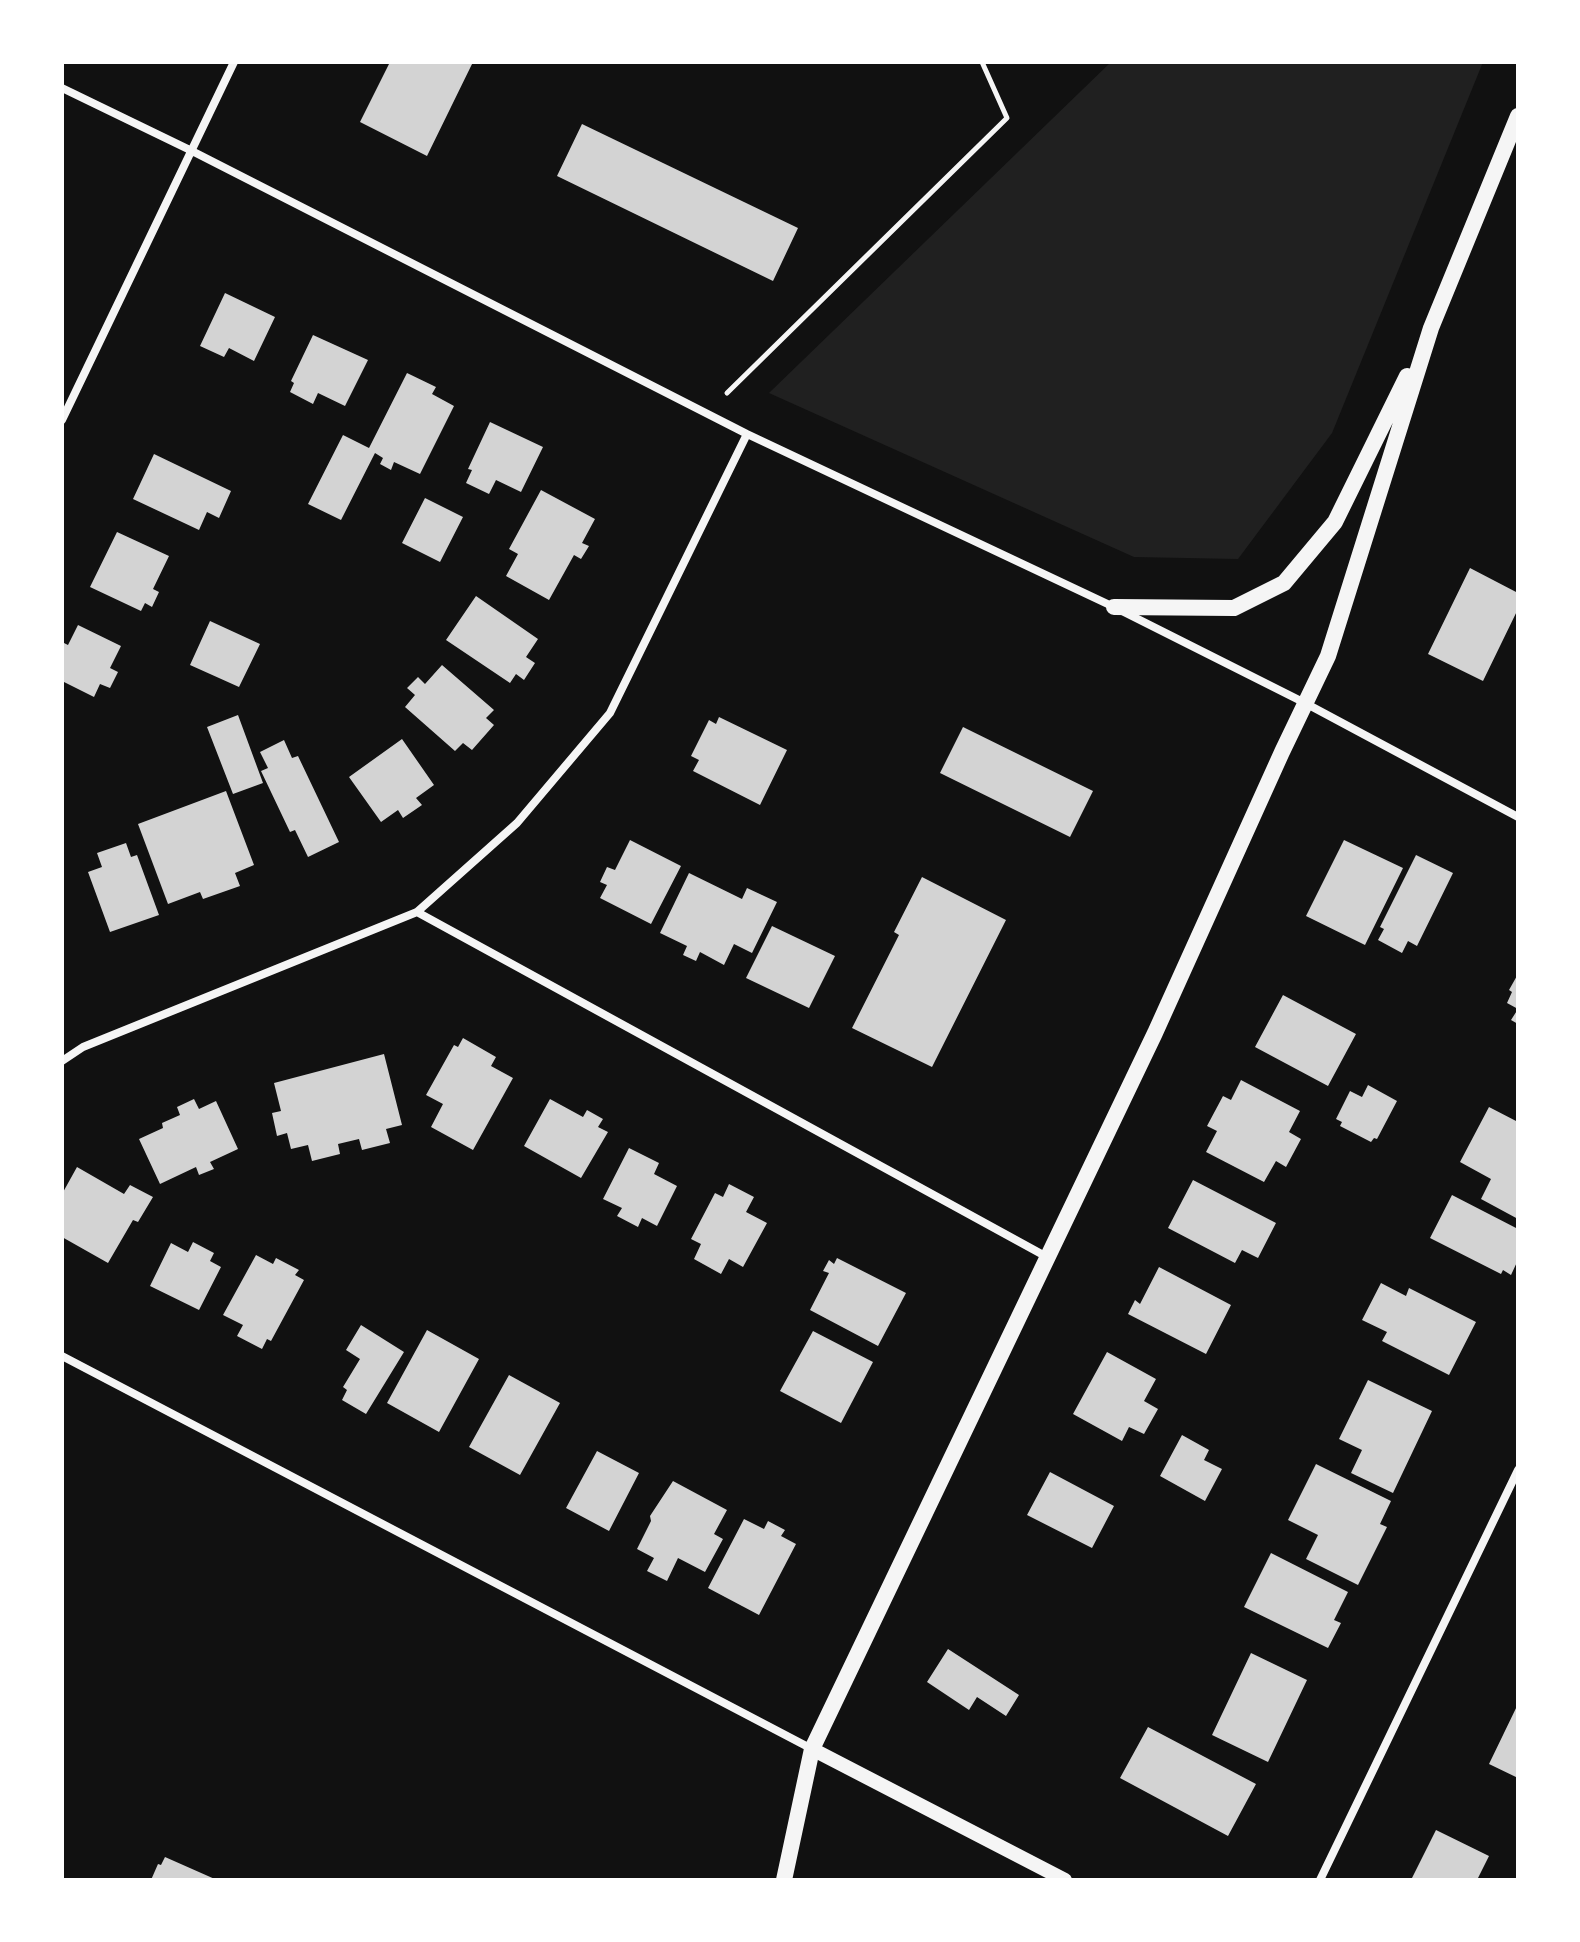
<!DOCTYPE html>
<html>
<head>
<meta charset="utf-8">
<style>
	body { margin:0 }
	#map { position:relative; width:1580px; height:1942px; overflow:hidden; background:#111; font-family:"Archivo Narrow",sans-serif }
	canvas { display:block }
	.frame { position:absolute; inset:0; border:64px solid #fff; pointer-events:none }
</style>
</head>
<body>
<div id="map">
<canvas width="1580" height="1942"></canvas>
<div class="frame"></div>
</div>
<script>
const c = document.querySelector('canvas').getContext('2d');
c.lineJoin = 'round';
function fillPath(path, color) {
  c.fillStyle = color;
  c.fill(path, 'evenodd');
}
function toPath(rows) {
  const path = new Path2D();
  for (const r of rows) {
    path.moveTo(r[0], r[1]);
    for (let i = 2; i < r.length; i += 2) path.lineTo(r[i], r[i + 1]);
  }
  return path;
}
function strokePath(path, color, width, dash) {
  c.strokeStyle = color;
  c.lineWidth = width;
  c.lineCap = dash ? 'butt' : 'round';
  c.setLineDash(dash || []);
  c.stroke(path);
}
fillPath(toPath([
	[1111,62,1483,62,1332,433,1238,559,1134,557,769,393]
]), '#202020');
fillPath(toPath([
	[390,62,473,62,427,156,360,122],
	[582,124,798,228,773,281,557,176],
	[225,293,275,317,254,361,229,348,224,357,200,346],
	[313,335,368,360,345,406,318,393,313,404,290,392,294,383,291,381],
	[407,373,436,387,432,394,454,406,420,474,394,462,391,470,380,464,383,458,375,453,341,520,308,504,343,435,369,448],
	[490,422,543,447,521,492,496,480,489,494,466,483,472,470,468,469],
	[154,454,231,491,219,518,207,512,199,530,133,499],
	[541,490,595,519,582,543,589,546,581,559,574,555,549,600,506,576,518,554,509,549],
	[425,498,463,517,440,562,402,543],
	[117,532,169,556,153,589,159,592,152,607,145,603,141,611,90,587],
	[1470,568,1518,593,1518,609,1483,681,1428,654],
	[476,596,538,639,526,657,535,663,524,680,516,674,510,683,446,640],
	[210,621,260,644,239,687,190,665],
	[78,625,121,646,110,668,118,672,110,688,100,684,94,697,62,681,62,642,68,645],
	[442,665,494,710,486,718,494,725,472,750,463,743,455,751,405,707,415,695,407,688,418,677,425,684],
	[238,715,263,783,233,794,207,727],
	[719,717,787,750,760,805,693,771,699,760,691,756,709,720,716,724],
	[963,727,1093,791,1070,837,940,773],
	[402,739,434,785,416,798,422,805,403,818,398,810,381,822,349,777],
	[284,740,292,758,298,756,339,842,308,857,295,830,290,832,261,771,268,768,260,752],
	[226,791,254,865,235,873,240,886,203,899,200,892,168,904,138,824],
	[630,840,681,866,651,924,600,898,607,885,600,882,607,867,615,870],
	[1344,840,1403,868,1365,945,1306,916],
	[126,843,131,857,137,855,159,915,110,932,88,872,102,867,97,853],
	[1416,855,1453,873,1417,946,1408,941,1402,953,1378,940,1384,929,1380,927],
	[689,873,742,899,747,888,777,902,752,953,734,944,724,965,700,952,696,961,683,955,687,946,660,933],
	[922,877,1006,920,932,1067,852,1028,899,935,894,932],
	[772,926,835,956,809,1008,746,978],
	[1518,974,1518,1024,1511,1020,1518,1009,1507,1003,1512,992,1509,990],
	[1283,995,1356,1034,1328,1086,1255,1047],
	[463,1038,496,1057,491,1066,513,1078,473,1150,431,1127,443,1104,426,1095,454,1045,458,1047],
	[384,1054,402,1125,386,1129,390,1143,362,1150,359,1139,338,1144,340,1154,312,1161,308,1145,291,1149,287,1133,277,1136,272,1113,281,1111,274,1083],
	[1241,1080,1300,1111,1289,1132,1301,1139,1286,1167,1276,1161,1264,1182,1206,1152,1217,1131,1207,1126,1223,1096,1231,1100],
	[1368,1085,1397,1101,1377,1139,1374,1138,1371,1142,1340,1126,1342,1122,1336,1119,1350,1091,1362,1097],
	[194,1099,199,1109,216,1101,238,1149,210,1162,214,1169,199,1175,196,1167,160,1184,139,1139,163,1128,162,1123,180,1115,177,1107],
	[550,1099,583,1117,587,1110,603,1119,598,1127,608,1132,581,1178,524,1146],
	[1489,1107,1518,1122,1518,1219,1481,1199,1491,1179,1460,1162],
	[629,1148,659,1163,654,1174,677,1186,657,1226,642,1218,638,1227,617,1216,622,1208,603,1199],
	[77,1167,124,1194,130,1185,153,1197,138,1222,133,1220,108,1263,62,1237,62,1194],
	[1193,1180,1276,1223,1258,1258,1242,1250,1235,1263,1168,1228],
	[729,1184,754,1197,746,1212,767,1223,743,1267,729,1259,721,1274,694,1259,701,1244,691,1239,715,1193,723,1197],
	[1452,1195,1518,1229,1518,1260,1511,1275,1503,1270,1501,1274,1430,1238],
	[193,1242,214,1253,210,1261,221,1267,199,1310,150,1286,171,1243,188,1252],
	[256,1255,273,1264,276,1258,299,1270,295,1275,304,1280,271,1341,267,1339,262,1349,237,1336,243,1325,223,1315],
	[837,1258,906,1293,878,1346,810,1310,829,1273,823,1271,829,1260,834,1264],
	[1159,1267,1231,1305,1206,1354,1128,1314,1135,1300,1140,1304],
	[1381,1283,1406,1296,1409,1288,1476,1322,1449,1375,1382,1341,1387,1332,1362,1320],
	[361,1325,404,1352,366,1414,342,1400,347,1390,343,1387,360,1359,346,1350],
	[427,1330,479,1359,439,1432,387,1403],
	[813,1331,873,1362,841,1423,780,1391],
	[1107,1352,1156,1379,1144,1401,1158,1409,1144,1434,1129,1427,1122,1441,1073,1414],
	[509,1375,560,1403,520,1475,469,1447],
	[1368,1380,1432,1411,1393,1493,1351,1473,1362,1450,1339,1439],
	[1182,1435,1209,1450,1204,1460,1222,1469,1205,1501,1160,1476],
	[597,1451,639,1473,609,1531,566,1508],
	[1316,1464,1391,1501,1380,1524,1387,1527,1358,1585,1306,1559,1318,1535,1288,1520],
	[1050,1472,1114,1506,1092,1548,1027,1515],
	[673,1481,727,1510,714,1534,723,1539,705,1572,678,1558,667,1581,647,1571,654,1558,637,1549,651,1521,650,1516],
	[744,1519,764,1529,768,1521,785,1530,781,1536,796,1544,759,1615,708,1588],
	[1271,1553,1348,1592,1334,1620,1341,1623,1328,1648,1244,1607],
	[948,1649,1019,1695,1006,1716,977,1697,969,1710,927,1682],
	[1251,1653,1307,1680,1268,1762,1212,1735],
	[1518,1704,1518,1778,1489,1764],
	[1148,1727,1256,1784,1228,1836,1120,1778],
	[1436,1830,1489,1856,1477,1880,1411,1880],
	[165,1857,217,1880,151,1880,158,1864,161,1865]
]), '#d3d3d3');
strokePath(toPath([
	[727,393,1007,118,982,62]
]), '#f5f5f5', 5);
strokePath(toPath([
	[62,88,190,150,747,434,1114,607,1305,703,1518,817],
	[62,420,234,62],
	[417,912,1047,1257],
	[62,1061,83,1047,417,912,517,823,610,713,747,434],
	[62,1356,812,1749],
	[1320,1880,1518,1470]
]), '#f5f5f5', 8);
strokePath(toPath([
	[812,1749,1065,1880]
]), '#f5f5f5', 14);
strokePath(toPath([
	[1114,607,1234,608,1284,583,1335,522,1407,376],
	[784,1880,812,1749,1155,1033,1282,752,1328,656,1431,328,1518,116]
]), '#f5f5f5', 16);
</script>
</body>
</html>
